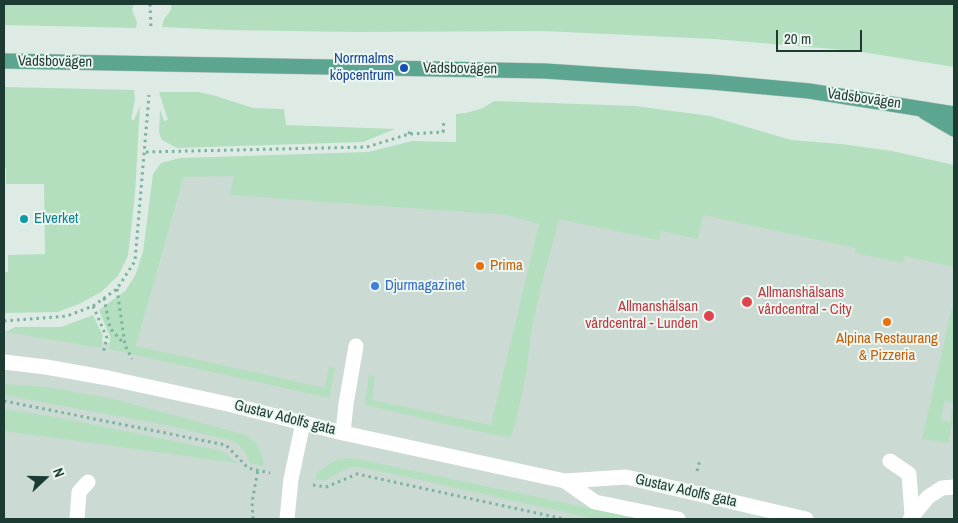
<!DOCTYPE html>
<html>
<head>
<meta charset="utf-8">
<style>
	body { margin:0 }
	#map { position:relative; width:958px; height:523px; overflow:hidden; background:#ddebe4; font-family:"Archivo Narrow",sans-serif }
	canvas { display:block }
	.frame { position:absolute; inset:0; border:5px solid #1d3b33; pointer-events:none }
	.north { position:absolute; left:20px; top:453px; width:50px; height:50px; -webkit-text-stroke:4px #edf7f2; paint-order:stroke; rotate:69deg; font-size:14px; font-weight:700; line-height:20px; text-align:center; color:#1d3b33 }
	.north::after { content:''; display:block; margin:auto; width:18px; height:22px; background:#1d3b33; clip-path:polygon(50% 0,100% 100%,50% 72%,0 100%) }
	.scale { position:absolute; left:776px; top:30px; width:86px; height:22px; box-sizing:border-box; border:2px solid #1d3b33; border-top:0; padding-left:6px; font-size:15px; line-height:18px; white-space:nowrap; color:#1d3b33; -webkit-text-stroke:4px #edf7f2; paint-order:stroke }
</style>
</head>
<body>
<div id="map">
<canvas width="958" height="523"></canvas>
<div class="frame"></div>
<div class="north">N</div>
<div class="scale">20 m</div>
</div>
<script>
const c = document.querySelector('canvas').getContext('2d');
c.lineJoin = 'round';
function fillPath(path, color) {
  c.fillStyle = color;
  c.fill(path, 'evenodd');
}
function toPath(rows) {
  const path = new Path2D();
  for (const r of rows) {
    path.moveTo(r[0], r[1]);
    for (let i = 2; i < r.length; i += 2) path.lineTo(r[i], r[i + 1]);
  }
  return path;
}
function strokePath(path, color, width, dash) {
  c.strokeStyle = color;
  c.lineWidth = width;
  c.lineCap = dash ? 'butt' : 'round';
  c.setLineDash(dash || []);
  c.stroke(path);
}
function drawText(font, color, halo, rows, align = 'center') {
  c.font = font + ' "Archivo Narrow",sans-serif';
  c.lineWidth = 4;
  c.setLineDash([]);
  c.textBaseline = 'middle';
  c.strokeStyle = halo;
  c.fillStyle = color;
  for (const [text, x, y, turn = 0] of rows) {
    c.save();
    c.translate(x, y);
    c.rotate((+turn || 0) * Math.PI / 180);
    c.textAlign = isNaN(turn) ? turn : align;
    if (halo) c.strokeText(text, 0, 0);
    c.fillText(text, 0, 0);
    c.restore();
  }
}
fillPath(toPath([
	[265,165,954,217,954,519,4,519,4,331,136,346,184,177]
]), '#cbdad3');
fillPath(toPath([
	[4,4,134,4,132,10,137,22,136,28,4,25],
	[171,4,954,4,954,67,856,51,714,39,543,31,355,32,226,30,162,27,164,19,171,10],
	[4,87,134,90,135,100,131,119,134,120,140,106,135,194,128,256,118,276,101,292,81,303,58,312,4,313,4,272,8,272,8,255,45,254,44,184,6,184,6,168,4,168],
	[159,92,199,92,216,96,253,108,284,109,286,125,395,129,363,142,177,148,162,140,159,133,160,109,164,121,168,120],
	[494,101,635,106,710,116,791,140,841,144,892,151,954,165,954,267,905,256,903,263,855,253,856,248,703,215,698,239,661,231,659,240,559,219,541,286,531,333,526,375,516,421,511,437,490,434,365,405,369,375,375,377,372,400,491,425,539,224,508,215,230,195,234,176,184,177,136,346,325,388,329,366,335,368,329,398,109,349,110,337,99,310,125,291,135,276,143,252,153,174,161,163,180,158,368,152,412,141,456,142,456,114,466,113,483,108],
	[954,299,954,417,948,443,922,439],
	[944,401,954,403,950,422,941,420],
	[93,315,103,336,101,348,6,332,15,327,61,327],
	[4,384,47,387,114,399,246,435,256,443,262,455,264,466,250,463,245,452,238,444,230,440,166,425,4,395],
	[4,409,56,417,222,451,237,463,4,431],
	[346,458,357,459,641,519,596,519,380,471,358,467,349,468,336,474,325,481,315,479,318,472,334,461]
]), '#b3dfbe');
const major = toPath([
	[4,61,545,71,711,82,809,91,954,114],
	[925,112,954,129]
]);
strokePath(major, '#c0c8c6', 16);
strokePath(toPath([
	[150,4,151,27],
	[409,134,410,128],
	[146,152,367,147,409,134,443,132,444,120],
	[117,289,125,345,132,359],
	[104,298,110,328,124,344],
	[93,306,107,338,103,353],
	[4,321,67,316,93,306,117,289,135,261,149,95],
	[4,401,226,445,248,468,270,473],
	[697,471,700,460],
	[313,485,326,487,357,474,564,519],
	[253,519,252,502,258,470],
	[852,519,852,518]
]), '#7ab29f', 3, [2.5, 4]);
strokePath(toPath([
	[4,362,46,367,108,378,228,404,343,433,565,481,626,477,806,519],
	[343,433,346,404,356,346],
	[890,461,909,474,912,515],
	[565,481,595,502,678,519],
	[77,519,79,492,88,482],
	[287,519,291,479,303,423],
	[910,519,928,497,942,488,954,487]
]), '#fff', 15);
strokePath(major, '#5ca591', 15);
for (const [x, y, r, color] of [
	[404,68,5,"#1a4fb4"],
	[24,219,5,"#0f9aa8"],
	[480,266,5,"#e8710a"],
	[375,286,5,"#3f7fe0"],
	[747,302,6,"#e0444e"],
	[709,316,6,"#e0444e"],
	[887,322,5,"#e8710a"]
]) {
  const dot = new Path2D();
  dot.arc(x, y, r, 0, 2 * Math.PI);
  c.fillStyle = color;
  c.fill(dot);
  strokePath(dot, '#edf7f2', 2);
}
drawText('15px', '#164399', '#edf7f2', [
	["Norrmalms",394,59],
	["köpcentrum",394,76]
], 'right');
drawText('15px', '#1d3b33', '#edf7f2', [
	["Vadsbovägen",55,62,1],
	["Vadsbovägen",460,69,1],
	["Vadsbovägen",864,99,8],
	["Gustav Adolfs gata",285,418,14],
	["Gustav Adolfs gata",686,491,13]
]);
drawText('15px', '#0d838f', '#edf7f2', [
	["Elverket",34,219]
], 'left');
drawText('15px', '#c56008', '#edf7f2', [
	["Prima",490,266],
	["Alpina Restaurang",887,339,"center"],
	["& Pizzeria",887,356,"center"]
], 'left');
drawText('15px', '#366cbe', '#edf7f2', [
	["Djurmagazinet",385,286]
], 'left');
drawText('15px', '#be3a42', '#edf7f2', [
	["Allmanshälsans",758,293],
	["vårdcentral - City",758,310],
	["Allmanshälsan",698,307,"right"],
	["vårdcentral - Lunden",698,324,"right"]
], 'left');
</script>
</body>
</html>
